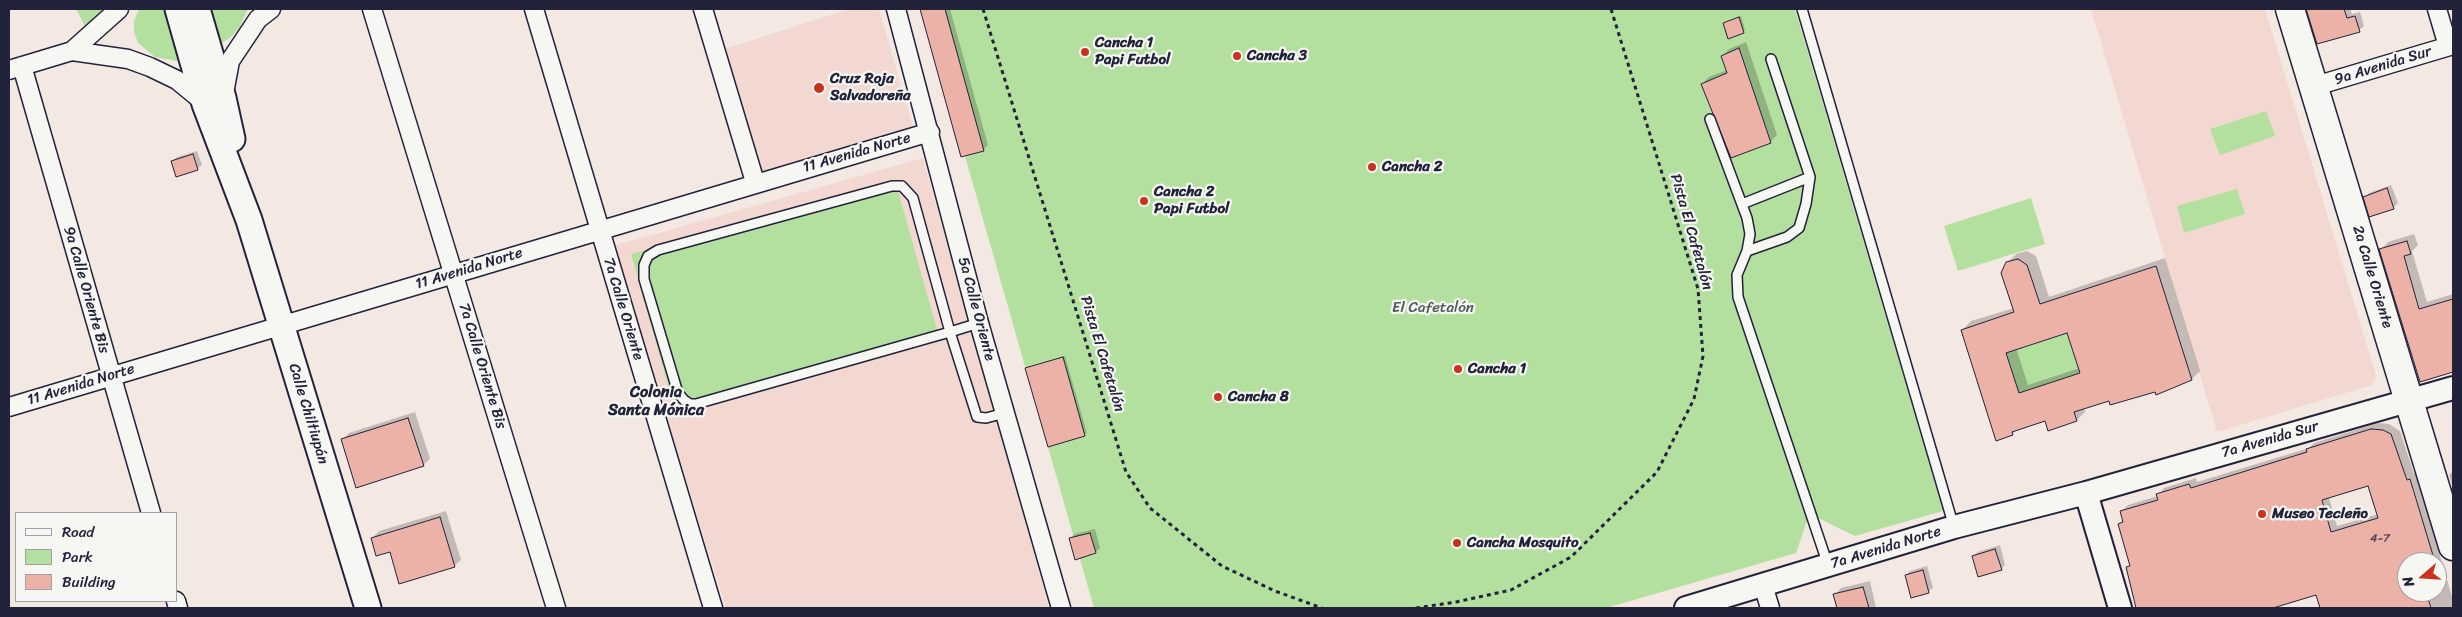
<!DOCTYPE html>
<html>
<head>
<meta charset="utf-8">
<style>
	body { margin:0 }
	#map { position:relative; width:2462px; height:617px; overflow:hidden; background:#f4e8e3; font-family:Sriracha,sans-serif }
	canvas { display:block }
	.frame { position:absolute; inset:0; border:10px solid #22223b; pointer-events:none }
	.legend { position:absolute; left:15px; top:512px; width:162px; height:90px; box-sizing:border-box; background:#f6f6f2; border:1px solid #a1a1a9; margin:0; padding:6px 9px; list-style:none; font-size:15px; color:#22223b }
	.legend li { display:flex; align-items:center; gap:10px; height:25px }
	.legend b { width:25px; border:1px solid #a1a1a9 }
	.north { position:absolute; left:2397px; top:552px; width:50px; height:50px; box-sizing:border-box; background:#f6f6f2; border:1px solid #a1a1a9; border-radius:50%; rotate:251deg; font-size:14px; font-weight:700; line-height:20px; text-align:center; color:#22223b }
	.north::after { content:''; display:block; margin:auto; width:18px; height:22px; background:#c8321e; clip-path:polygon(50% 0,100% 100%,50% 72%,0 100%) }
</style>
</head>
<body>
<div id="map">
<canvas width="2462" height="617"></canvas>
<div class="frame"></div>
<ul class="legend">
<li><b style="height:6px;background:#f6f6f2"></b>Road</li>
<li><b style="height:14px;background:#b3e09f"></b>Park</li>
<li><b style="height:14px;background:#ecb2a8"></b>Building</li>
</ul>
<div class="north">N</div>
</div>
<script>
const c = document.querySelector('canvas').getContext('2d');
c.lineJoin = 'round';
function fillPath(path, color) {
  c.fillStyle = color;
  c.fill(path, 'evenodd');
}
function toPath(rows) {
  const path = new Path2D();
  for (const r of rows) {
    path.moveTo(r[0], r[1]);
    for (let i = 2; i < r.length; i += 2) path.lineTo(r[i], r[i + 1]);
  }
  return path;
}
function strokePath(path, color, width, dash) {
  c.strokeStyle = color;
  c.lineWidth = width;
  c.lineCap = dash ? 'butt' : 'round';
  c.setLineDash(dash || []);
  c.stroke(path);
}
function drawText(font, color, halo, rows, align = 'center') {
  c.font = font + ' Sriracha,sans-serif';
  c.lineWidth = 4.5;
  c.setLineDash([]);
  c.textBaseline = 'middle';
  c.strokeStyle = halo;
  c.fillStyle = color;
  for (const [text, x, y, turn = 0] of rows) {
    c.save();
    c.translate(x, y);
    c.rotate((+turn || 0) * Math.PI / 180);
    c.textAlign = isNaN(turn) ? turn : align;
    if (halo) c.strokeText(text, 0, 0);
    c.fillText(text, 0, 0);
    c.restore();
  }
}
fillPath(toPath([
	[849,9,879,9,913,127,762,174,725,49],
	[2091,9,2265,9,2375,372,2376,377,2372,385,2217,432],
	[923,158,1049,608,726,608,613,246]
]), '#f2d8d1');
fillPath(toPath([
	[76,9,109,9,86,28],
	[139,9,166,9,182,62,155,57,138,43,134,32,134,21],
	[212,9,248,9,239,28,231,37,222,43],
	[923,9,1795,9,1943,511,1855,536,1814,516,1808,518,1796,553,1606,608,1094,608],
	[2266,111,2275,136,2220,155,2210,129],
	[895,180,938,333,674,407,631,254],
	[2237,189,2245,214,2184,233,2177,206],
	[2031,198,2045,244,1958,271,1944,226],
	[2067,333,2080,373,2019,393,2006,353]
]), '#b3e09f');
fillPath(toPath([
	[920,9,950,9,988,145,983,150,962,156],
	[2308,9,2350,9,2352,14,2360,12,2364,26,2359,30,2318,43],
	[1741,16,1745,30,1743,32,1725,23],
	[1746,42,1777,135,1770,142,1702,84,1709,77,1727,70,1723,56,1729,49],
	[197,151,202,165,197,169,172,162,177,157],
	[2391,185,2398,203,2393,208,2365,197,2369,193],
	[2414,234,2418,245,2412,251,2427,302,2453,294,2453,370,2420,381,2381,250,2388,242],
	[2027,251,2036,256,2049,297,2165,258,2200,371,2192,379,2156,391,2109,399,2084,407,2085,412,2077,420,2049,429,2046,420,2018,429,2012,434,1962,330,1971,321,2014,308,2007,263,2016,254],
	[2068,331,2080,368,2028,385,2016,348],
	[1065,356,1087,433,1048,446,1027,369],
	[415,412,430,459,423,465,342,440,349,433],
	[2378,423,2389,424,2400,431,2414,474,2416,474,2453,600,2453,608,2321,608,2317,594,2272,608,2139,608,2127,567,2131,564,2119,524,2124,519,2121,512,2128,505,2158,496,2164,488,2196,478,2197,482,2309,448,2314,443],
	[2369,485,2378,514,2337,526,2329,497],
	[2407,562,2437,562,2437,592,2407,592],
	[2453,471,2453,488,2449,475],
	[446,511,461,560,454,566,372,538,379,531],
	[1095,529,1100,548,1096,552,1070,539,1074,534],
	[2000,545,2005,565,2001,569,1973,556,1978,552],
	[1927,566,1933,588,1928,592,1906,575,1910,571],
	[1870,581,1876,608,1838,608,1835,595,1841,588]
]), '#0003');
const building = toPath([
	[920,9,945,9,984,151,961,157,920,9],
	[2306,9,2344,9,2347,18,2355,16,2360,32,2317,44,2306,9],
	[1739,17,1744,33,1728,39,1723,23,1739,17],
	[1739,48,1771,143,1731,158,1701,84,1727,73,1721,56,1739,48],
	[193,154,198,170,176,177,171,161,193,154],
	[2387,188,2394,209,2369,217,2363,197,2387,188],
	[2407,241,2411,254,2404,256,2419,309,2453,299,2453,372,2420,382,2379,249,2407,241],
	[2018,259,2027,265,2040,304,2156,266,2192,380,2156,395,2155,392,2110,405,2109,401,2074,412,2077,421,2048,431,2045,421,2012,432,2013,435,1996,441,1961,330,2014,312,2001,273,2006,262,2018,259],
	[2067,333,2080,373,2019,393,2006,353,2067,333],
	[1063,357,1085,436,1048,447,1025,368,1063,357],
	[408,418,424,466,356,488,341,439,408,418],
	[2371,429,2383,430,2391,434,2407,480,2410,479,2435,562,2407,562,2407,592,2426,592,2431,608,2320,608,2316,595,2273,608,2136,608,2126,567,2130,566,2118,524,2123,522,2120,511,2158,500,2156,494,2189,484,2191,488,2307,452,2306,449,2371,429],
	[2368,486,2378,518,2331,532,2322,500,2368,486],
	[440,517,455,567,399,584,390,552,376,556,371,538,440,517],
	[1090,533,1096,553,1075,560,1069,538,1090,533],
	[1995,549,2002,570,1978,577,1972,556,1995,549],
	[1923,570,1929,593,1911,598,1905,575,1923,570],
	[1863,587,1869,608,1837,608,1833,594,1863,587]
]);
fillPath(building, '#ecb2a8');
strokePath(building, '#22223b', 1);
const service = toPath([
	[1802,9,1954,527],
	[1710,119,1747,218,1750,234,1747,251,1737,275,1738,297,1828,565],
	[892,186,902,186,913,198,950,332,696,404,690,404,684,400,678,393,644,279,644,265,648,256,658,250,892,186],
	[1742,204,1810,177],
	[1747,251,1787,237,1799,228,1806,204,1810,177,1771,59],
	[979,323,950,332,977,417,986,418,1005,413]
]);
const minor = toPath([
	[372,9,556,608],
	[534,9,713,608],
	[703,9,755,182],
	[896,9,979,323,1061,608],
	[2437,9,2448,46],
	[72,51,128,59,150,67,177,80,205,103],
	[22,66,151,513],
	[9,70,72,51,119,9],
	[2312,87,2453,45],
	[224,93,230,61,258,19,271,9],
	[9,407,930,132],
	[1763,585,1770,608],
	[176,601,178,608]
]);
const tertiary = toPath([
	[2086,493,2120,608],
	[1686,608,1954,527,2086,493,2453,388]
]);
const secondary = toPath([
	[178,9,205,104,249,220,368,608],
	[197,9,223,98,232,139]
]);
const primary = toPath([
	[2290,9,2453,546]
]);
strokePath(service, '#22223b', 12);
strokePath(minor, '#22223b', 21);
strokePath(tertiary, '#22223b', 26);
strokePath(secondary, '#22223b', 29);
strokePath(primary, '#22223b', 31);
strokePath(toPath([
	[983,9,1126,472,1150,508,1222,566,1275,591,1322,608],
	[1416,608,1456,602,1511,590,1571,557,1657,472,1694,399,1703,356,1698,289,1611,9]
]), '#22223b', 3, [4, 4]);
strokePath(service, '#f6f6f2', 9);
strokePath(minor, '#f6f6f2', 18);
strokePath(tertiary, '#f6f6f2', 22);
strokePath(secondary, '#f6f6f2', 25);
strokePath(primary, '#f6f6f2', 28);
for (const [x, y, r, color] of [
	[1085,52,5,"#c8321e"],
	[1237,56,5,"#c8321e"],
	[819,88,6,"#c8321e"],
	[1372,167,5,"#c8321e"],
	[1144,201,5,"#c8321e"],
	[1458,369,5,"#c8321e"],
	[1218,397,5,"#c8321e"],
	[2262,514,5,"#c8321e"],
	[1457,543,5,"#c8321e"]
]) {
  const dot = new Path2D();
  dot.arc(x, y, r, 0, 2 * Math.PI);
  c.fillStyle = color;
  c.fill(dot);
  strokePath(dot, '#f6f6f2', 2);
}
drawText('12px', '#544656', null, [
	["4-7",2380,539]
]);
drawText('bold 15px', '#22223b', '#f6f6f2', [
	["Cancha 1",1095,43],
	["Papi Futbol",1095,60],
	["Cancha 3",1247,56],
	["Cruz Roja",830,79],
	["Salvadoreña",830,96],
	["Cancha 2",1382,167],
	["Cancha 2",1154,192],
	["Papi Futbol",1154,209],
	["Cancha 1",1468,369],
	["Cancha 8",1228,397],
	["Museo Tecleño",2272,514],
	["Cancha Mosquito",1467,543]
], 'left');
drawText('15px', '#22223b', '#f6f6f2', [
	["9a Avenida Sur",2383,66,-17],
	["11 Avenida Norte",857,153,-16],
	["Pista El Cafetalón",1691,232,74],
	["11 Avenida Norte",469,269,-17],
	["2a Calle Oriente",2372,277,73],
	["9a Calle Oriente Bis",86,290,74],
	["7a Calle Oriente",623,309,73],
	["5a Calle Oriente",976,309,75],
	["Pista El Cafetalón",1102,354,73],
	["7a Calle Oriente Bis",482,366,73],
	["11 Avenida Norte",81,385,-17],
	["Calle Chiltiupán",308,414,73],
	["7a Avenida Sur",2270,440,-16],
	["7a Avenida Norte",1886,548,-17]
]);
drawText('15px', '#4e5b59', '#f6f6f2', [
	["El Cafetalón",1433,308]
]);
drawText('bold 16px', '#22223b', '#f6f6f2', [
	["Colonia",656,393],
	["Santa Mónica",656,411]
]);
</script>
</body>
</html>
